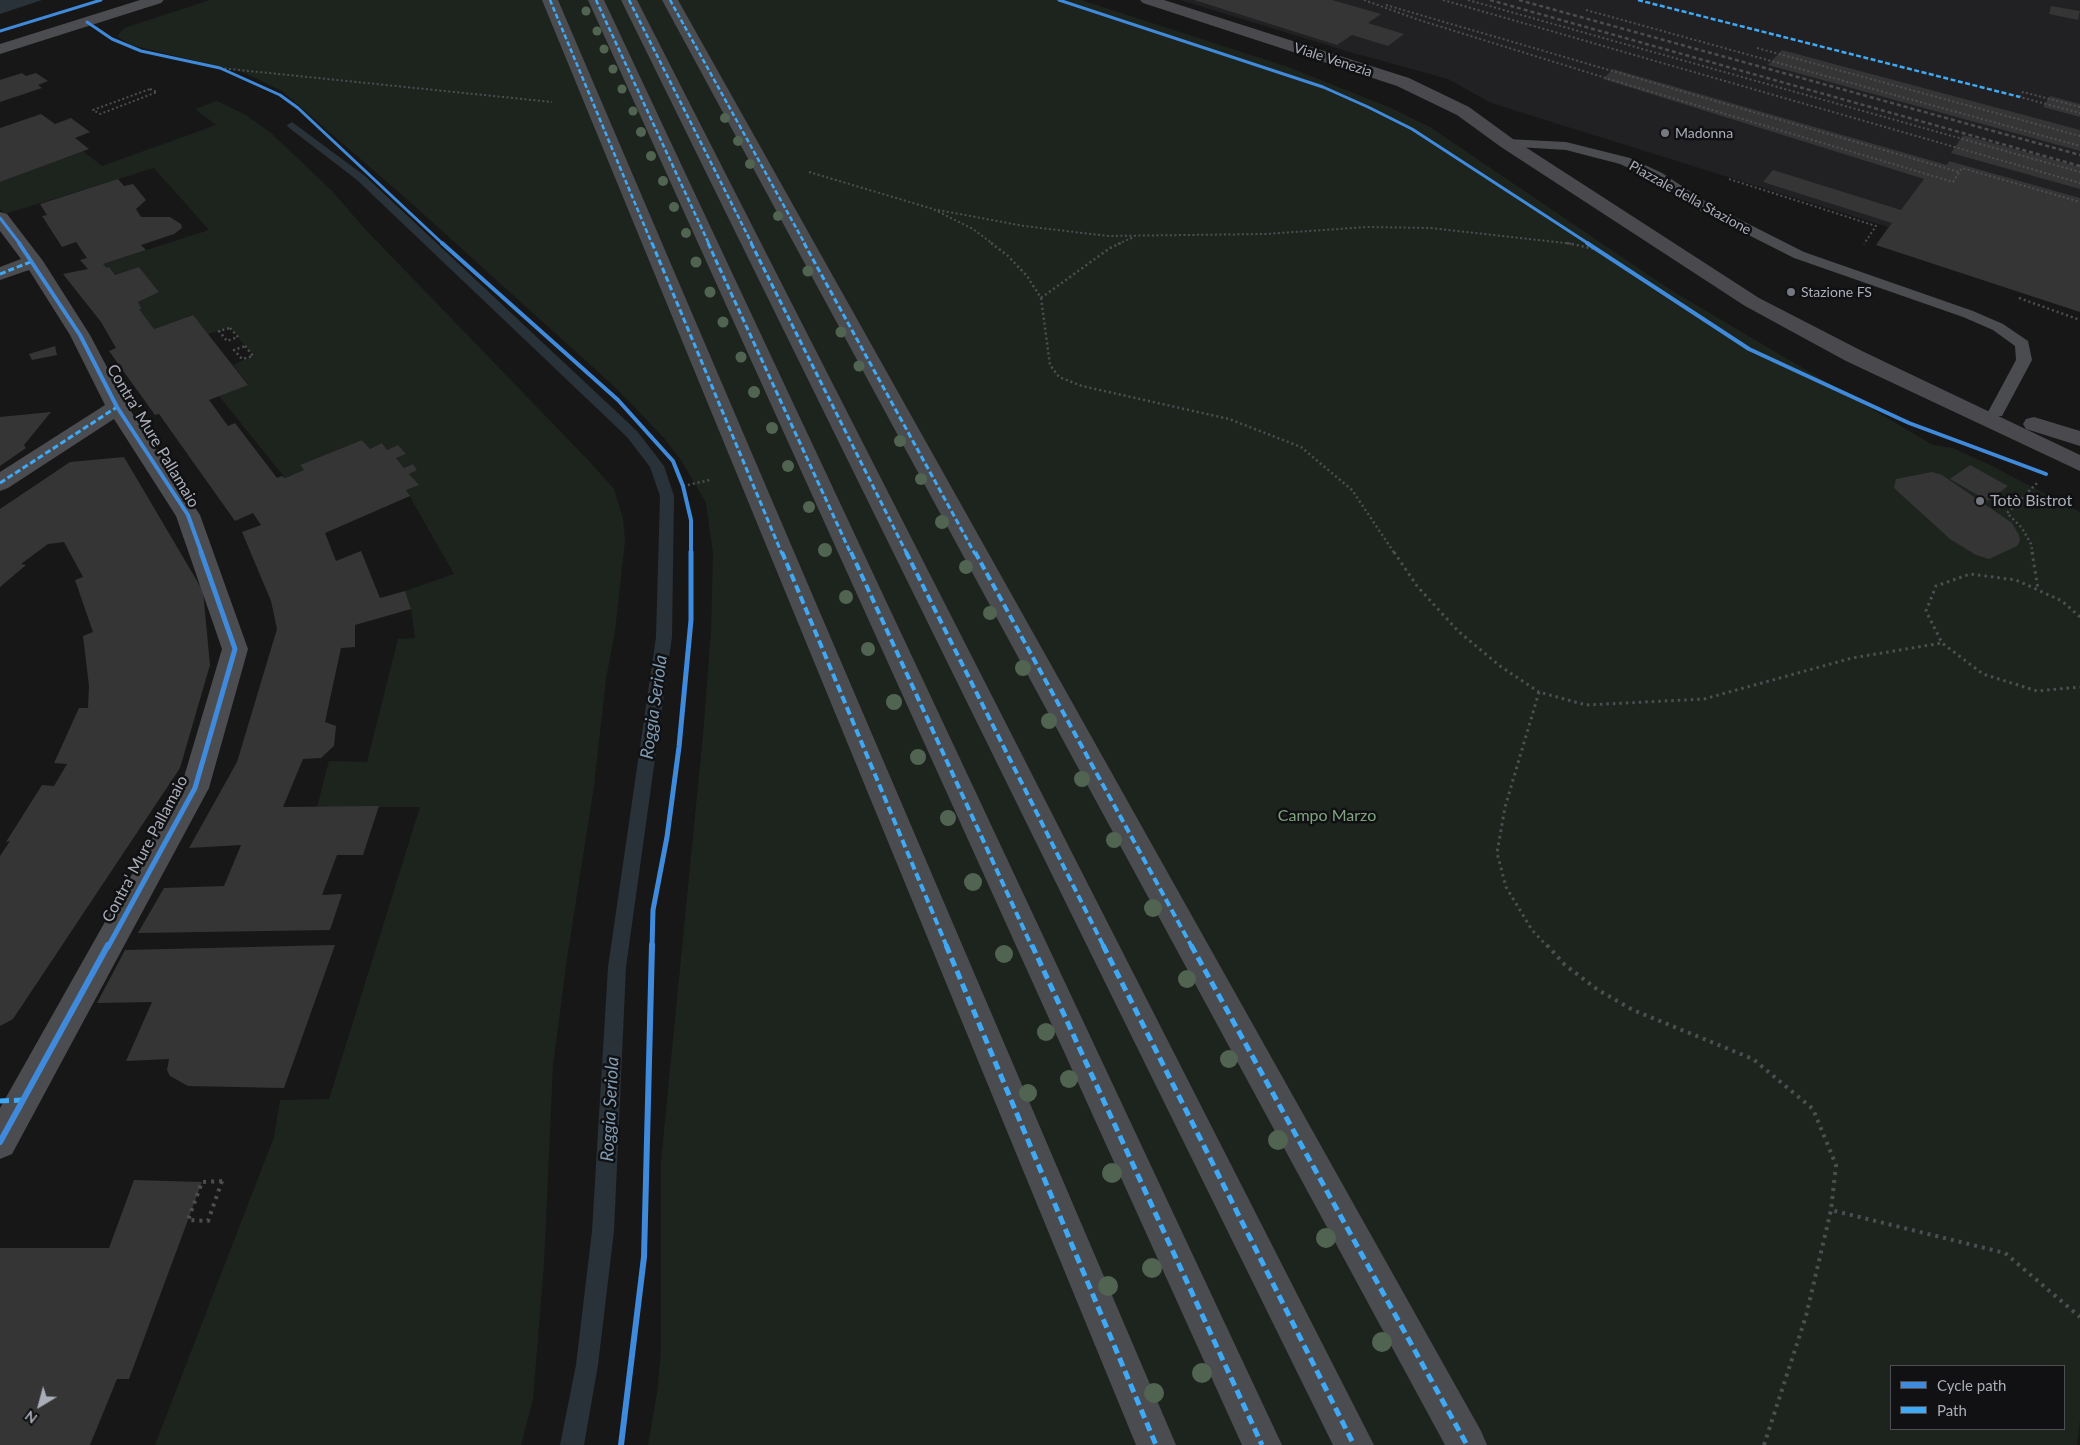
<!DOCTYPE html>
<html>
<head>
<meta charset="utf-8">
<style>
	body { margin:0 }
	#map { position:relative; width:2080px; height:1445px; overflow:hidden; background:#171717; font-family:Lato,sans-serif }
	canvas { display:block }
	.legend { position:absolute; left:1890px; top:1365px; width:175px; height:65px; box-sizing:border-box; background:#111113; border:1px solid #4d4f55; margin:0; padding:6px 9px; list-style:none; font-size:15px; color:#a8adb8 }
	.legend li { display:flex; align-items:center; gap:10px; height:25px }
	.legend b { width:25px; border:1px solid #4d4f55 }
	.north { position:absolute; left:15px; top:1380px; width:50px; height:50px; -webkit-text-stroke:4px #111113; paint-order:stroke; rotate:217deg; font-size:14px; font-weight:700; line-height:20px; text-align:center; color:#a8adb8 }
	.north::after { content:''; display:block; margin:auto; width:18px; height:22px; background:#a8adb8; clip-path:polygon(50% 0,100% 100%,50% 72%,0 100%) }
</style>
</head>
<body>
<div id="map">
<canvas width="2080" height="1445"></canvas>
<ul class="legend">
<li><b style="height:6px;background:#408adc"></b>Cycle path</li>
<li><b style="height:6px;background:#3fa9f5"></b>Path</li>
</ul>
<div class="north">N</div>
</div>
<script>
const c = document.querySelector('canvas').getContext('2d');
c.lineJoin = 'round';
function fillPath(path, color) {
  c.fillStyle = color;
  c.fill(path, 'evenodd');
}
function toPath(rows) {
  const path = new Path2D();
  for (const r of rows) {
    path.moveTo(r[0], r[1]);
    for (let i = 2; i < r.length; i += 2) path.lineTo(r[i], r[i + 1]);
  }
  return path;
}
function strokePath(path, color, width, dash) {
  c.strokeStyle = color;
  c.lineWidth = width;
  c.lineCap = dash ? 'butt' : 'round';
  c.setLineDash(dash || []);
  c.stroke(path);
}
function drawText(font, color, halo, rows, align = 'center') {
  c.font = font + ' Lato,sans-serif';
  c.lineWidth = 5;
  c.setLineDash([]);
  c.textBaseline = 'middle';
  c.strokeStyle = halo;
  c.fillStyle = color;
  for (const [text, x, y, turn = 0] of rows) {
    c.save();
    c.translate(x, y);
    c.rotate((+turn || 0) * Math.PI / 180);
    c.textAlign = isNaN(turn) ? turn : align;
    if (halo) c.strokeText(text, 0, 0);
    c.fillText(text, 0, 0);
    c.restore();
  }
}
fillPath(toPath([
	[1180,0,2080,0,2080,312,1876,245,1888,227,1491,103,1448,79,1346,51]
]), '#212123');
fillPath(toPath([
	[210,0,1081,0,1288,67,1391,108,1430,127,1669,289,1933,445,1953,448,1988,464,2080,512,2080,1420,2077,1445,648,1445,657,1393,661,1352,661,1161,703,735,711,631,713,553,706,503,681,460,663,437,616,388,410,202,282,91,245,73,131,45,117,36,124,28],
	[1891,1366,2064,1366,2064,1429,1891,1429],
	[217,101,246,115,271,133,332,191,365,229,589,461,614,489,623,518,625,541,615,631,606,679,594,786,567,958,553,1066,544,1264,533,1399,521,1445,155,1445,274,1137,280,1100,329,1099,420,807,317,807,329,761,367,762,398,639,415,638,411,609,405,591,454,574,406,490,418,485,409,474,417,470,413,464,404,468,396,458,406,454,398,445,387,450,382,443,370,449,362,440,300,465,304,470,285,478,219,396,248,384,233,365,253,355,230,328,208,334,192,315,154,329,139,309,142,308,138,302,159,292,139,267,115,275,103,264,209,230,154,168,5,214,0,209,0,182,83,151,102,166,216,125,195,109]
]), '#1d241e');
fillPath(toPath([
	[0,0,42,0,0,14]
]), '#2a3239');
fillPath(toPath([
	[292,122,365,176,637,431,664,466,674,496,672,637,626,967,614,1231,598,1365,584,1445,560,1445,576,1365,592,1231,608,967,656,637,660,496,650,467,627,437,357,180,288,127,287,125,292,122]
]), '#2a3239');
fillPath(toPath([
	[1194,0,1332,0,1381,14,1368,23,1404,34,1388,46,1352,35,1337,45],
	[2051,6,2080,11,2078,20,2049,14],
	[1782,50,2080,130,2080,151,1768,65],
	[1613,69,1947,165,1949,161,2080,198,2080,312,1876,245,1892,223,1763,182,1773,170,1901,210,1924,179,1603,79],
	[22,73,26,76,36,73,48,81,38,85,42,88,0,102,0,80],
	[2050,96,2080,104,2080,117,2043,107],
	[41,114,55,124,71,118,90,132,75,138,89,149,0,182,0,128],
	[1963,135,2080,167,2080,189,1951,153],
	[118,179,124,186,133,184,146,200,136,209,141,217,170,217,181,224,182,228,174,234,141,245,146,250,103,264,107,268,109,267,115,275,139,267,159,292,138,302,142,309,139,309,154,329,193,315,248,385,209,400,228,426,235,423,277,478,282,476,285,478,304,470,300,465,362,440,370,449,382,443,387,450,398,445,406,454,396,458,404,468,413,464,417,470,409,474,419,485,406,490,410,496,325,533,336,561,361,551,380,598,405,591,411,609,355,625,355,647,341,648,325,722,336,726,334,746,321,758,303,759,283,807,379,806,363,855,337,855,322,895,342,894,330,930,138,933,164,888,224,886,241,845,189,848,237,762,277,629,271,601,242,532,261,525,253,513,235,521,159,414,155,415,109,351,116,348,101,322,63,274,88,269,80,260,87,258,76,242,62,247,42,216,47,215,40,204],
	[55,346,57,355,32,360,29,354],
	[51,412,24,445,26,448,0,466,0,417],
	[124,457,203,591,210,665,180,768,13,1019,0,1026,0,856,10,841,6,842,42,785,54,786,67,764,54,763,79,708,88,708,89,686,83,636,93,632,75,580,83,577,64,542,48,544,21,564,26,565,0,587,0,509,70,462],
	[1970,465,2008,486,1988,501,1950,479],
	[1932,472,1942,475,2012,523,2019,535,2020,541,2017,546,1989,559,1976,555,1950,539,1894,488,1896,479],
	[335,945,284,1088,188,1086,170,1076,167,1070,169,1059,126,1061,152,1002,97,1003,125,950],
	[134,1180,202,1182,129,1379,117,1379,90,1445,0,1445,0,1248,109,1248]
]), '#353536');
strokePath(toPath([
	[1364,0,1419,20,1622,83,1953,182,1962,168,2080,202],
	[1443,0,2080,183],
	[1468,0,2080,172],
	[1386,5,1959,172],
	[1586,10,2080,146],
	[1757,48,2080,136],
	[220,68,552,102],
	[150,89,157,92,100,114,93,110,150,89],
	[2080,107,2023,92,2020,97,2080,113],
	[809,172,933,209,973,229,993,244],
	[1729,179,1876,226,1864,244],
	[938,210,1024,226,1108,236,1266,234,1367,227,1430,228,1573,244],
	[1118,244,1134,237]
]), '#4d4e52', 2, [2, 2.5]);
strokePath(toPath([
	[991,243,1007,255,1027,276,1041,298,1050,365,1059,377,1082,386,1229,419,1301,447,1352,490,1395,554],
	[1567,243,1599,250],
	[1041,298,1110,248,1121,243],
	[2019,298,2080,320],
	[230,328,238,337,227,341,219,331,230,328],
	[245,346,253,356,242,359,234,350,245,346],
	[683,486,710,480],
	[2033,554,2031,544,2022,528,2007,513,2038,482]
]), '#4d4e52', 2.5, [2, 3]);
strokePath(toPath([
	[1394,552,1417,586,1458,631,1500,666,1539,692],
	[2032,552,2038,589],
	[2080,617,2062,601,2016,580,1970,574,1936,586,1926,611,1942,643,1983,674,2037,691,2080,687],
	[1548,947,1532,930,1506,887,1497,853,1505,807,1539,692,1586,705,1704,699,1852,658,1942,643]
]), '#4d4e52', 3, [2.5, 4]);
strokePath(toPath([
	[1547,945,1565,965,1598,990,1633,1010,1753,1059,1813,1109,1836,1165,1831,1210],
	[222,1181,208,1221,188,1220,202,1182,222,1181],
	[1764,1445,1806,1316,1831,1210,2005,1253,2080,1317]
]), '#4d4e52', 4, [3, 5]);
fillPath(toPath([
	[1507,139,1566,142,1630,158,1662,173,1711,205,1804,252,1973,311,2003,324,2028,341,2032,360,2002,416,1990,416,1988,412,2016,360,2015,346,1993,330,1963,317,1794,258,1701,211,1652,179,1620,164,1566,150,1502,146,1501,143,1502,140,1507,139]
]), '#4b4c50');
fillPath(toPath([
	[542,0,558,0,1176,1445,1136,1445,542,0],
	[588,0,604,0,1282,1445,1242,1445,588,0],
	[621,0,637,0,1374,1445,1333,1445,621,0],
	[662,0,678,0,1481,1431,1487,1445,1445,1445,662,0],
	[0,212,7,214,43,261,90,335,128,407,200,515,248,649,209,788,12,1154,0,1159,0,1108,181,787,222,649,176,516,114,419,8,488,0,491,0,472,105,405,70,335,29,270,0,280,0,267,21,259,0,231,0,212]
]), '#4b4c50');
fillPath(toPath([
	[140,0,164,0,161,3,0,54,0,44,140,0]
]), '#4b4c50');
fillPath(toPath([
	[1140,0,1164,0,1409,78,1469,107,1513,139,1759,298,1862,351,2080,455,2080,471,1846,361,1745,306,1501,147,1457,115,1397,86,1143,3,1140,0],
	[2034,417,2080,431,2080,446,2026,429,2023,424,2026,419,2034,417]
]), '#4a4a4e');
strokePath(toPath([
	[1490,0,2080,166],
	[1519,0,2080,155]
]), '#4b4c4f', 2.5, [4, 3]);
strokePath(toPath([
	[550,0,652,244],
	[596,0,709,244],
	[629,0,752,244],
	[670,0,805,244],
	[1638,0,2020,97]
]), '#3fa9f5', 2.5, [5, 2.5]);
strokePath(toPath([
	[652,243,782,554],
	[708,243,851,554],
	[751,243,907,554],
	[804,243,975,554],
	[0,274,33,261],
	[0,483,117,407]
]), '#3fa9f5', 3, [6, 3]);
strokePath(toPath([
	[782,552,947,947],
	[851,552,1032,947],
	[906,552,1104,947],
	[975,552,1192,947]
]), '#3fa9f5', 4, [8, 4]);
strokePath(toPath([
	[946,945,1156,1445],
	[1032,945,1262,1445],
	[1103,945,1354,1445],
	[1191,945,1467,1445],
	[0,1101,23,1100]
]), '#3fa9f5', 5, [9, 5]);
strokePath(toPath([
	[1059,0,1323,87,1368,107,1412,129,1589,244],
	[87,22,112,39,141,51,220,68,280,95,298,108,443,244],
	[0,31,101,0],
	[0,218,20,244]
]), '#408adc', 3);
strokePath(toPath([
	[19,243,80,335,117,407,188,515,202,554],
	[442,243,618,400,673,461,683,486,691,520,691,554],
	[1587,243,1749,349,1909,423,2046,474]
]), '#408adc', 4);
strokePath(toPath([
	[108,947,195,788,235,649,201,552],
	[652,947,653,910,667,837,679,747,691,620,691,552]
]), '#408adc', 5);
strokePath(toPath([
	[0,1142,108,945],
	[621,1445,644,1257,652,945]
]), '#408adc', 6);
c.fillStyle = '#506451';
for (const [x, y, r] of [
	[586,11,4.5],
	[597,31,4.5],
	[604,49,4.5],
	[613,69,4.5],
	[622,89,4.5],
	[633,111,4.5],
	[725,118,5],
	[641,132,5],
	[738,141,5],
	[651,156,5],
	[750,164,5],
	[663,181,5],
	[674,207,5],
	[778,216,5],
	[686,233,5],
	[696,262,5.5],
	[808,271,5.5],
	[710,292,5.5],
	[723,322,5.5],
	[841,332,5.5],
	[741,357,5.5],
	[859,366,5.5],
	[754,392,6],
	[772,428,6],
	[900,441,6],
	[788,466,6],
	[921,479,6],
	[809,507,6],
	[942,522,7],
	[825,550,7],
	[966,567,7],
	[846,597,7],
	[990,613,7],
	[868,649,7],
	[1023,668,8],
	[894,702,8],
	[1049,721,8],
	[918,757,8],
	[1082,779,8],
	[948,818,8],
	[1114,840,8],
	[973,882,9],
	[1153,908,9],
	[1004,954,9],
	[1187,979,9],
	[1046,1032,9],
	[1229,1059,9],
	[1069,1079,9],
	[1028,1093,9],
	[1278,1140,10],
	[1112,1173,10],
	[1326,1238,10],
	[1152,1268,10],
	[1108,1286,10],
	[1382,1342,10],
	[1202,1373,10],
	[1154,1393,10]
]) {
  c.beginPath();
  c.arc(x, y, r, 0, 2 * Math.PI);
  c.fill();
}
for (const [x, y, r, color] of [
	[1665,133,5,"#757880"],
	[1791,292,5,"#757880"],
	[1980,501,5,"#757880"]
]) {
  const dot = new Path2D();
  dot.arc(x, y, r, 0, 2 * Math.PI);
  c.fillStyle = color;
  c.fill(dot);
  strokePath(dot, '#111113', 2);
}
drawText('14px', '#a8adb8', '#111113', [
	["Viale Venezia",1333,60,18],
	["Piazzale della Stazione",1690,198,29]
]);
drawText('14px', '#a8adb8', '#111113', [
	["Madonna",1675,133],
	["Stazione FS",1801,292]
], 'left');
drawText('16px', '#a8adb8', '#111113', [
	["Contra' Mure Pallamaio",153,436,59],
	["Contra' Mure Pallamaio",145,849,-62]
]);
drawText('16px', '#a8adb8', '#111113', [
	["Totò Bistrot",1990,501]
], 'left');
drawText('16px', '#7fa381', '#111113', [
	["Campo Marzo",1327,816]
]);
drawText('italic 18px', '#7f9bb3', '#111113', [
	["Roggia Seriola",654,707,-82],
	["Roggia Seriola",610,1109,-87]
]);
</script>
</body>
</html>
